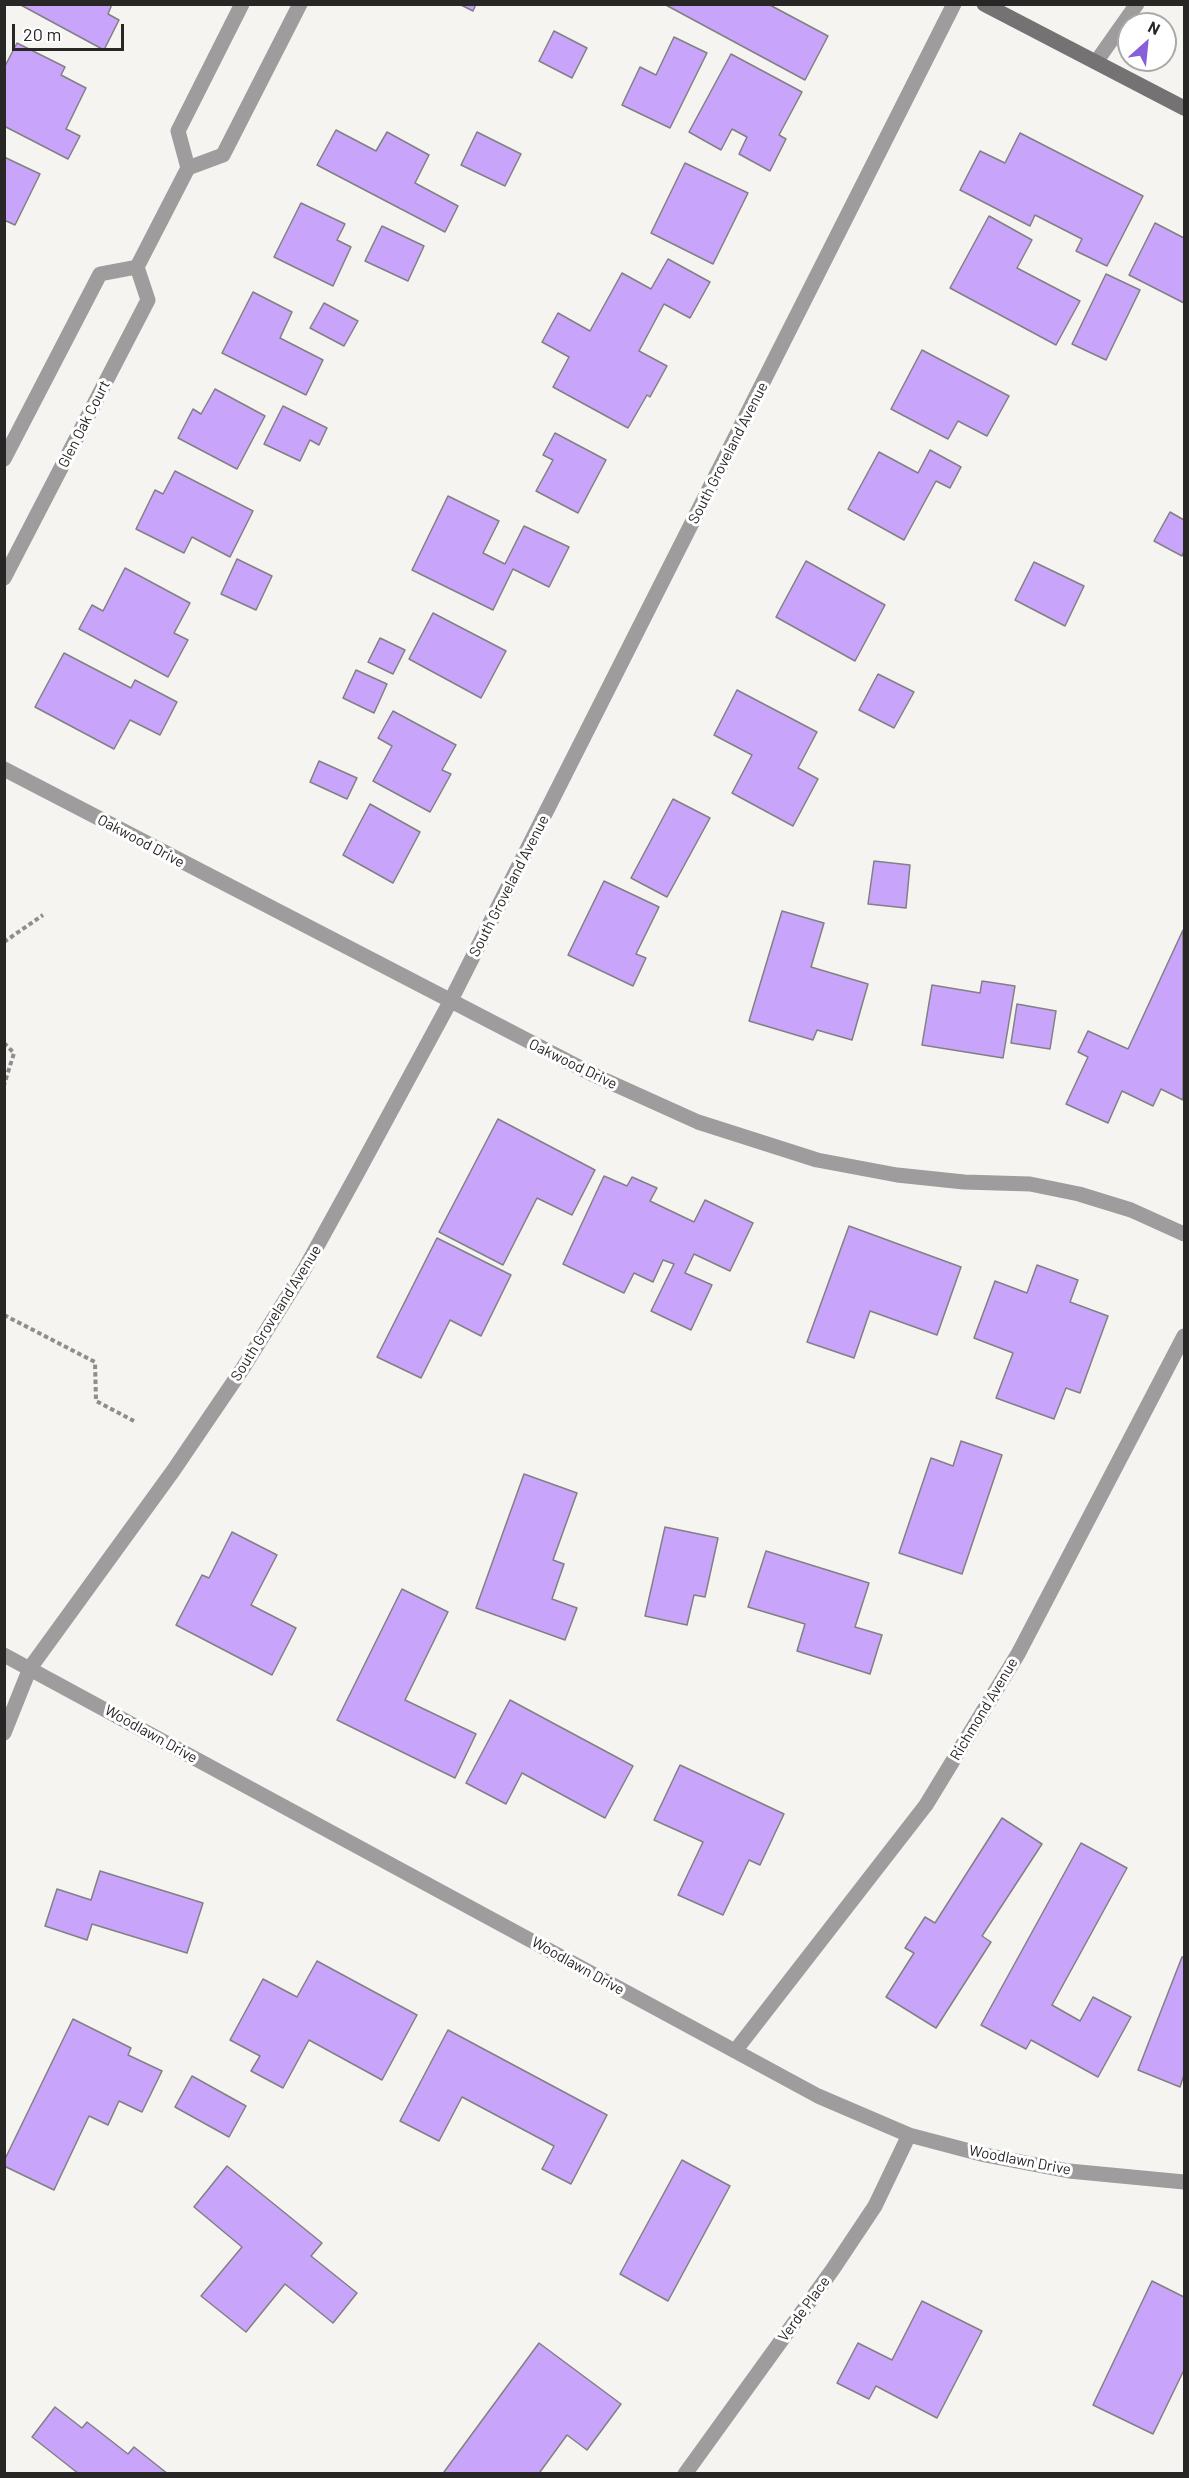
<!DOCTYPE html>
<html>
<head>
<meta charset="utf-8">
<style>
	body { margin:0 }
	#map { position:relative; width:1189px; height:2478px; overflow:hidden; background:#f5f4f0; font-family:Barlow,sans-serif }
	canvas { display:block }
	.frame { position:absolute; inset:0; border:6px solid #282726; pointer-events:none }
	.north { position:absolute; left:1117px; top:12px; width:60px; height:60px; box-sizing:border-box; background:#fff; border:2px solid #a9a9a8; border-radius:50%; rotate:27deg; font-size:16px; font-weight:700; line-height:24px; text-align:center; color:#282726 }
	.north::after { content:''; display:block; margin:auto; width:21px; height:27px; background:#895fd9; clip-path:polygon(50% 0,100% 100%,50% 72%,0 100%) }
	.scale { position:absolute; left:12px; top:24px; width:112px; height:27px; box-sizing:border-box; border:3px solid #282726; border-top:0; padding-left:8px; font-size:18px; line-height:21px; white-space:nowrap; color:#282726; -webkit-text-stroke:4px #fff; paint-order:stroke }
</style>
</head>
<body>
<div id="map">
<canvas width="1189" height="2478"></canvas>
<div class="frame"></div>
<div class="north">N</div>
<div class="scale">20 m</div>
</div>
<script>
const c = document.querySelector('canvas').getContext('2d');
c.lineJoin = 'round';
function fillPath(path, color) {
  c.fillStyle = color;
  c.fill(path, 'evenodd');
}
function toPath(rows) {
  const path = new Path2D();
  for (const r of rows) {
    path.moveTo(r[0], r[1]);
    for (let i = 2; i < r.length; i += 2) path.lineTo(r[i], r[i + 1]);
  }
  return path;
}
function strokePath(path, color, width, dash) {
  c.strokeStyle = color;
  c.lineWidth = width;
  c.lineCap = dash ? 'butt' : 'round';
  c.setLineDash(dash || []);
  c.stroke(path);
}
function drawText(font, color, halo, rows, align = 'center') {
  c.font = font + ' Barlow,sans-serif';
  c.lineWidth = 6;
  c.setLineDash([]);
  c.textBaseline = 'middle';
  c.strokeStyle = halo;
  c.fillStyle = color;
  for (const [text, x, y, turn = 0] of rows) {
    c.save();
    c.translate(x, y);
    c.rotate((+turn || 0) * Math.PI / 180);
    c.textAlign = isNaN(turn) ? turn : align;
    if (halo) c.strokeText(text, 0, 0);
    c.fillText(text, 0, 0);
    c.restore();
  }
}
const building = toPath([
	[19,4,112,4,108,14,119,20,104,50,19,4],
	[459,4,476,4,473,11,459,4],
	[664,4,768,4,828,36,805,80,664,4],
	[554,31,587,48,572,78,539,61,554,31],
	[674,37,707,53,670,128,622,105,640,67,656,75,674,37],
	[17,43,65,67,61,75,86,88,66,129,80,136,68,159,4,126,4,68,17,43],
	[731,54,802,92,779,135,786,139,770,171,739,154,747,137,732,129,721,150,689,132,731,54],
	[336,130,376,151,387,132,429,155,415,183,458,206,445,232,317,165,336,130],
	[477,132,521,154,505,186,461,165,477,132],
	[1020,133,1143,196,1107,266,1076,251,1082,239,1035,215,1030,226,960,190,980,151,1005,163,1020,133],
	[4,157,40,174,15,225,4,220,4,157],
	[685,163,748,193,713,264,651,233,685,163],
	[301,203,345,224,337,240,351,247,333,286,274,257,301,203],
	[989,216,1032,240,1017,268,1080,301,1056,345,950,288,989,216],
	[1155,223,1184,238,1184,303,1129,275,1155,223],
	[382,226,424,246,408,281,365,261,382,226],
	[668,259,710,282,690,318,664,304,639,351,667,366,650,397,647,395,628,428,553,387,569,357,542,342,558,313,590,331,622,273,651,289,668,259],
	[1106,274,1140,290,1106,360,1072,344,1106,274],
	[253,292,292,312,280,338,323,360,306,395,222,353,253,292],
	[324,303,358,321,344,346,310,328,324,303],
	[922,350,1009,396,987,436,958,421,948,439,891,409,922,350],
	[215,389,265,416,237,469,178,438,193,409,201,414,215,389],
	[283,406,327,428,319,445,310,440,300,461,264,444,283,406],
	[555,433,606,460,578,513,536,491,553,460,543,455,555,433],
	[930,450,961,467,950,488,936,481,904,540,848,509,879,452,918,473,930,450],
	[175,471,253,511,230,557,192,537,184,553,136,529,155,490,163,494,175,471],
	[448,496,499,521,483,553,505,564,524,526,569,547,549,587,513,569,493,610,412,570,448,496],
	[1170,512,1184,520,1184,551,1182,556,1154,541,1170,512],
	[237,559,272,576,256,610,221,594,237,559],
	[806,561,885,605,855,661,776,617,806,561],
	[1034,562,1084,586,1065,626,1015,600,1034,562],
	[125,568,190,603,174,633,188,640,168,677,79,629,92,605,103,611,125,568],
	[433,613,506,651,481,698,409,659,433,613],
	[380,638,405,650,393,674,368,662,380,638],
	[64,653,131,688,135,680,177,702,160,735,130,720,114,749,35,707,64,653],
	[356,670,387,684,374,713,343,698,356,670],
	[878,674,914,692,894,728,859,710,878,674],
	[737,690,817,732,798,768,818,779,793,826,732,793,752,755,714,735,737,690],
	[393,711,456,745,442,770,451,774,430,812,373,781,392,746,378,738,393,711],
	[319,761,357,778,347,799,310,782,319,761],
	[673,799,710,818,667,897,631,878,673,799],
	[370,804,420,832,393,883,343,855,370,804],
	[874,861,910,865,906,908,868,904,874,861],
	[604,881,659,907,636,954,646,958,633,986,568,955,604,881],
	[782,911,824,923,811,967,868,984,852,1040,817,1030,813,1040,749,1021,782,911],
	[1183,930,1183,1100,1161,1089,1153,1106,1122,1091,1108,1123,1066,1104,1088,1057,1078,1052,1088,1031,1128,1049,1183,930],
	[982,981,1015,986,1003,1058,922,1045,932,985,980,993,982,981],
	[1017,1004,1056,1011,1050,1049,1011,1043,1017,1004],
	[498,1119,595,1170,572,1215,537,1198,503,1265,439,1232,498,1119],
	[604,1176,627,1186,632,1177,657,1188,650,1201,694,1222,705,1200,753,1223,730,1271,694,1254,685,1273,712,1285,691,1330,651,1311,674,1264,663,1260,653,1282,634,1273,624,1293,563,1264,604,1176],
	[849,1226,961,1267,937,1335,870,1311,854,1358,807,1342,849,1226],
	[437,1238,511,1275,481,1336,450,1320,421,1378,377,1357,437,1238],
	[1037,1265,1078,1280,1070,1302,1108,1316,1080,1393,1066,1388,1054,1419,996,1398,1013,1353,974,1338,995,1281,1027,1293,1037,1265],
	[961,1441,1002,1455,962,1574,899,1553,931,1458,953,1466,961,1441],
	[524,1474,577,1493,553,1560,564,1564,552,1599,577,1608,565,1640,476,1608,524,1474],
	[665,1527,718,1538,705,1597,694,1595,687,1625,645,1616,665,1527],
	[232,1532,277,1555,251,1605,296,1628,272,1675,176,1625,202,1575,209,1578,232,1532],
	[766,1551,869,1583,855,1627,882,1635,870,1674,797,1651,805,1624,748,1607,766,1551],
	[402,1589,448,1612,405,1700,476,1734,455,1778,337,1720,402,1589],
	[510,1700,633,1766,605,1818,522,1773,506,1804,466,1783,510,1700],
	[680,1765,784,1814,760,1865,749,1860,723,1915,678,1895,703,1842,654,1820,680,1765],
	[1002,1818,1042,1844,982,1936,991,1942,936,2028,886,1997,914,1953,905,1948,925,1917,935,1923,1002,1818],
	[1081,1843,1127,1868,1052,2005,1080,2021,1093,1997,1131,2017,1098,2077,1031,2040,1026,2049,981,2025,1081,1843],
	[100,1871,203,1903,187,1953,92,1924,87,1940,45,1926,57,1889,91,1900,100,1871],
	[1182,1957,1184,1958,1184,2075,1180,2087,1138,2070,1182,1957],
	[317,1961,417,2015,382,2080,309,2040,283,2088,251,2071,260,2056,230,2040,263,1979,297,1997,317,1961],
	[73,2019,131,2048,128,2055,162,2071,142,2112,119,2101,108,2125,89,2116,54,2190,4,2166,4,2161,73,2019],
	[448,2030,607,2115,571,2184,542,2169,554,2146,462,2097,439,2141,400,2121,448,2030],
	[192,2076,246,2106,229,2137,175,2107,192,2076],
	[682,2160,730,2186,668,2301,620,2274,682,2160],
	[227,2166,322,2243,311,2256,357,2293,333,2323,285,2284,246,2332,201,2296,242,2247,194,2207,227,2166],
	[1152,2281,1184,2297,1184,2370,1153,2434,1093,2405,1152,2281],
	[922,2301,982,2331,937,2418,876,2386,869,2399,837,2383,858,2343,892,2360,922,2301],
	[539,2343,621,2404,587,2450,567,2435,540,2472,541,2474,446,2474,444,2472,539,2343],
	[55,2407,82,2428,87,2422,128,2454,134,2447,168,2474,79,2474,32,2437,55,2407]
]);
fillPath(building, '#c9a4fb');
strokePath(building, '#818083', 1.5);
strokePath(toPath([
	[4,942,43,915],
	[4,1043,14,1053,4,1085],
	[4,1315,95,1362,96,1401,134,1421]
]), '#8f8e8c', 4, [4.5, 3]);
strokePath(toPath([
	[1096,62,1137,4],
	[188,168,223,155,300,4],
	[4,459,100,274,137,267],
	[4,578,148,300,137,267,188,168,178,131,242,4],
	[4,769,596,1076,698,1122,817,1160,897,1175,964,1182,1030,1184,1079,1194,1131,1210,1184,1234],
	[4,1655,818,2096,909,2135,985,2155,1069,2171,1184,2182],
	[4,1733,30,1668,173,1471,243,1368,304,1270,358,1172,450,1002,954,4],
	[735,2051,926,1805,1018,1654,1184,1336],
	[685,2474,833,2269,875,2206,909,2135]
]), '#9e9c9c', 15);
strokePath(toPath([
	[984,4,1184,108]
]), '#757273', 15);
drawText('15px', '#282726', '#fff', [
	["Glen Oak Court",84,424,-63],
	["South Groveland Avenue",728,453,-63],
	["Oakwood Drive",141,841,28],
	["South Groveland Avenue",509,886,-63],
	["Oakwood Drive",573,1064,26],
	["South Groveland Avenue",276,1313,-58],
	["Richmond Avenue",984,1709,-59],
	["Woodlawn Drive",151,1734,29],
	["Woodlawn Drive",578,1966,29],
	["Woodlawn Drive",1020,2160,11],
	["Verde Place",804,2309,-54]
]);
</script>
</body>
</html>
